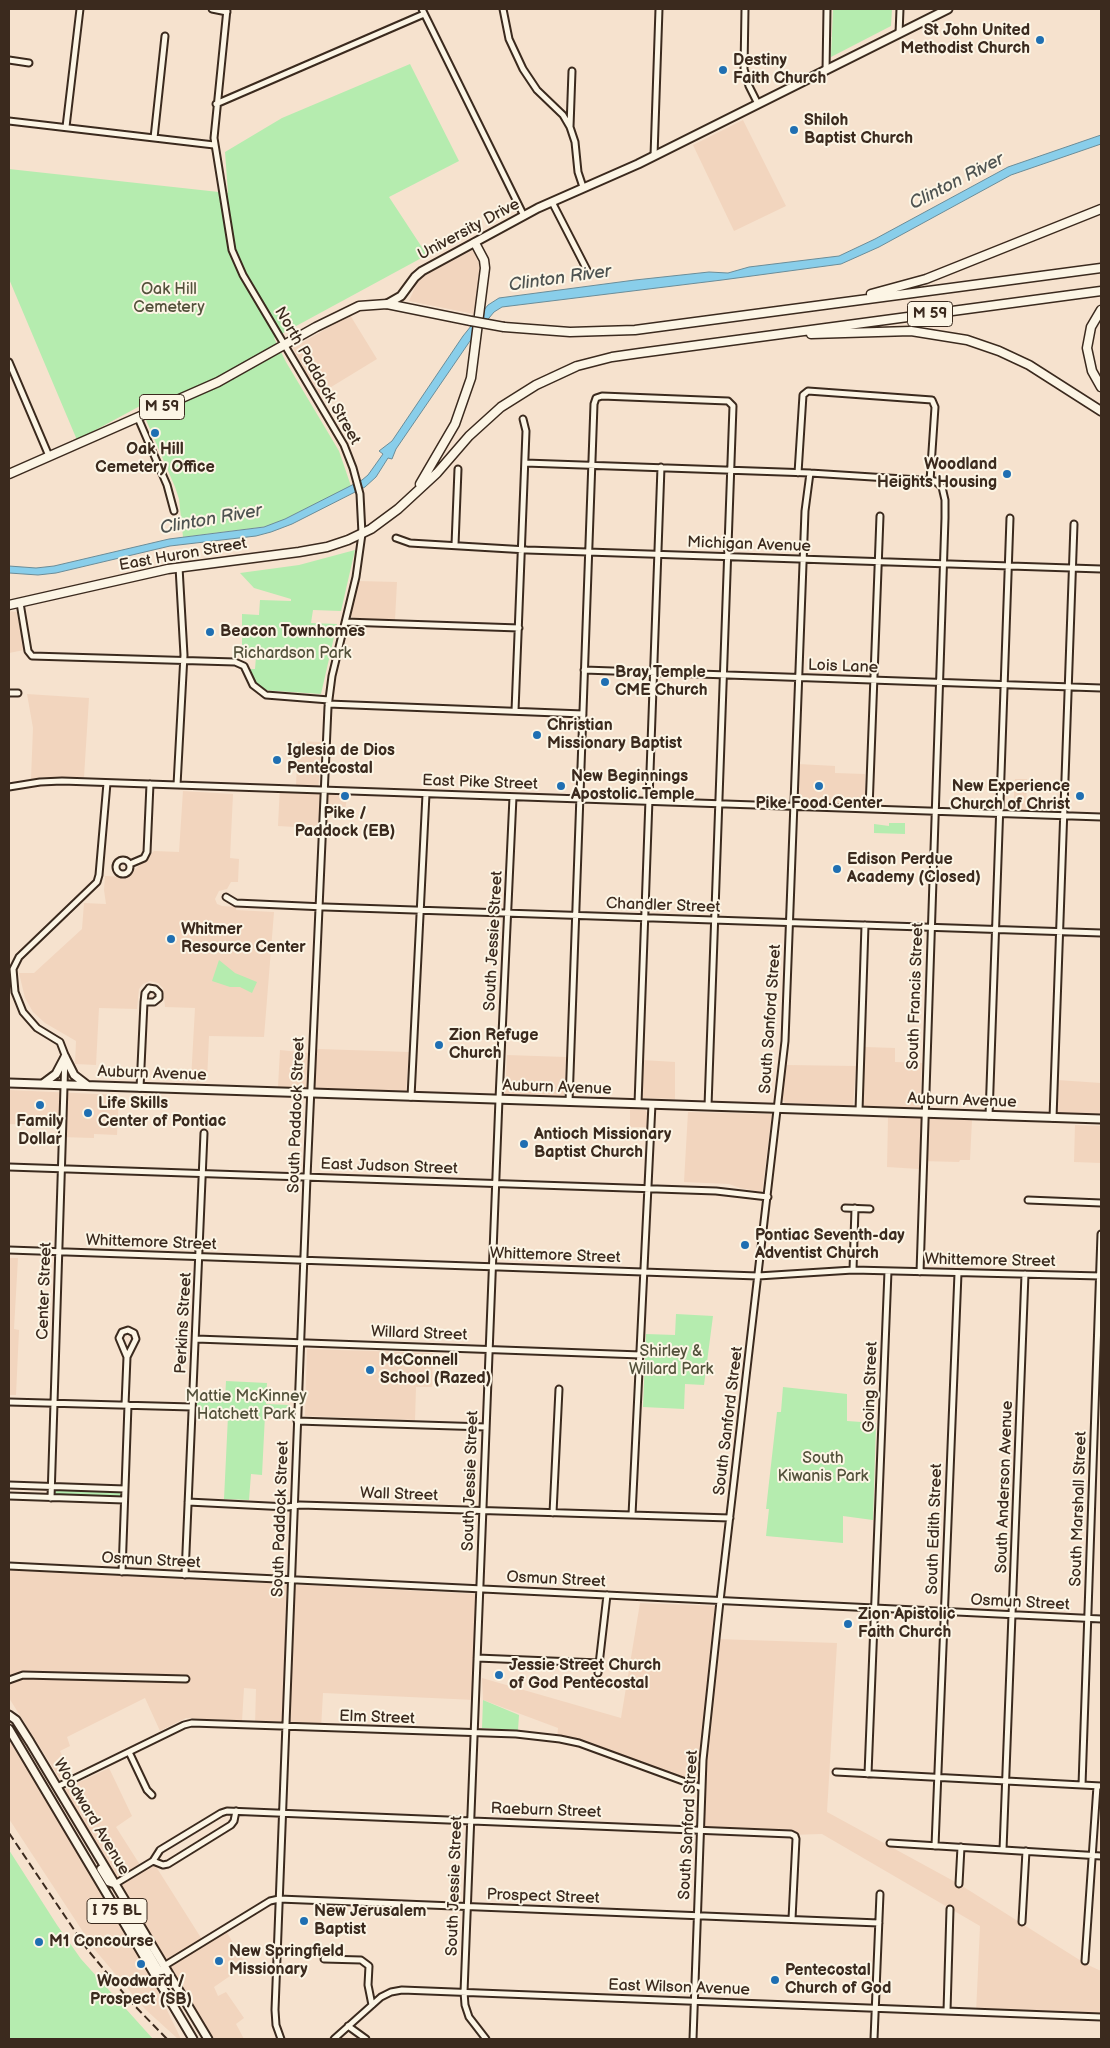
<!DOCTYPE html>
<html>
<head>
<meta charset="utf-8">
<style>
	body { margin:0 }
	#map { position:relative; width:1110px; height:2048px; overflow:hidden; background:#f6e2ce; font-family:"Balsamiq Sans",sans-serif }
	canvas { display:block }
	.frame { position:absolute; inset:0; border:10px solid #3b2a1e; pointer-events:none }
</style>
</head>
<body>
<div id="map">
<canvas width="1110" height="2048"></canvas>
<div class="frame"></div>
</div>
<script>
const c = document.querySelector('canvas').getContext('2d');
c.lineJoin = 'round';
function fillPath(path, color) {
  c.fillStyle = color;
  c.fill(path, 'evenodd');
}
function toPath(rows) {
  const path = new Path2D();
  for (const r of rows) {
    if (r.length === 3) {
      path.moveTo(r[0] + r[2], r[1]);
      path.arc(r[0], r[1], r[2], 0, 2 * Math.PI);
      continue;
    }
    path.moveTo(r[0], r[1]);
    for (let i = 2; i < r.length; i += 2) path.lineTo(r[i], r[i + 1]);
  }
  return path;
}
function strokePath(path, color, width, dash) {
  c.strokeStyle = color;
  c.lineWidth = width;
  c.lineCap = dash ? 'butt' : 'round';
  c.setLineDash(dash || []);
  c.stroke(path);
}
function drawText(font, color, halo, rows, align = 'center') {
  c.font = font + ' "Balsamiq Sans",sans-serif';
  c.lineWidth = 4;
  c.setLineDash([]);
  c.textBaseline = 'middle';
  c.strokeStyle = halo;
  c.fillStyle = color;
  for (const [text, x, y, turn = 0] of rows) {
    c.save();
    c.translate(x, y);
    c.rotate((+turn || 0) * Math.PI / 180);
    c.textAlign = isNaN(turn) ? turn : align;
    if (halo) c.strokeText(text, 0, 0);
    c.fillText(text, 0, 0);
    c.restore();
  }
}
fillPath(toPath([
	[743,120,786,206,734,231,693,145],
	[473,250,480,266,474,314,409,301,419,278],
	[350,315,377,359,318,395,293,348],
	[358,581,397,582,395,620,354,618,350,616],
	[9,611,17,612,24,650,9,653],
	[27,694,89,698,84,777,43,777,31,779,33,728],
	[298,741,321,742,318,794,347,796,345,813,329,812,328,829,278,826,280,785,296,785],
	[798,764,835,766,835,773,865,774,865,805,797,804],
	[1015,779,1027,779,1026,811,1013,811],
	[183,791,233,794,230,858,239,859,238,882,231,882,227,889,219,891,215,899,217,904,222,906,236,907,236,910,274,912,264,1037,209,1036,207,1081,191,1080,195,1008,165,1007,163,988,158,983,150,981,143,984,139,989,137,1009,99,1008,96,1065,75,1064,76,1041,45,1023,33,1012,25,998,19,973,34,973,82,929,84,903,106,904,104,890,105,876,127,877,154,851,179,852],
	[865,1047,895,1048,895,1062,922,1063,920,1108,862,1106],
	[319,1049,409,1052,406,1092,278,1087,280,1050,309,1053],
	[507,1055,566,1057,564,1097,505,1096],
	[642,1060,675,1062,675,1099,641,1098],
	[787,1065,856,1066,853,1105,785,1103,782,1099],
	[1057,1080,1101,1083,1101,1114,1056,1113],
	[9,1090,119,1095,117,1135,94,1134,94,1138,59,1137,59,1126,9,1124],
	[630,1109,645,1110,648,1114,647,1127,630,1127],
	[688,1112,772,1114,762,1192,740,1188,729,1184,684,1182],
	[888,1117,972,1120,970,1160,960,1160,959,1162,920,1161,919,1169,887,1167],
	[1075,1125,1101,1126,1101,1163,1074,1162],
	[9,1258,18,1258,14,1329,19,1330,16,1395,9,1395],
	[307,1349,433,1353,432,1387,416,1387,415,1420,305,1416],
	[9,1570,479,1594,475,1700,323,1693,321,1729,255,1726,256,1689,244,1688,242,1721,186,1718,160,1731,145,1698,67,1737,70,1746,60,1751,73,1779,63,1784,9,1698],
	[640,1603,719,1606,717,1639,837,1643,827,1812,959,1884,1086,1964,1101,1971,1101,2019,976,2013,980,1926,822,1834,791,1835,701,1831,703,1789,581,1744,557,1740,558,1728,483,1700,482,1678,621,1718],
	[9,1739,153,1981,181,2039,178,2039,145,2009,95,1950,9,1819],
	[109,1768,132,1816,116,1827,142,1868,155,1865,203,1941,225,1929,246,1965,214,1987,218,1996,226,1992,244,2018,236,2024,244,2039,211,2039,63,1790]
]), '#f2d5be');
fillPath(toPath([
	[833,9,892,9,891,26,831,57],
	[410,64,459,161,389,197,427,255,274,338,286,362,339,451,351,486,285,519,269,526,183,537,179,499,175,487,140,406,77,440,9,279,9,169,228,193,225,152,282,118],
	[355,550,341,611,313,610,311,623,337,624,321,694,262,690,255,684,250,669,255,669,256,657,242,657,242,614,259,615,260,600,291,601,291,599,254,588,240,573,299,565],
	[889,823,905,823,905,834,874,833,874,824,889,826],
	[219,960,235,973,257,982,252,993,240,987,230,987,212,981],
	[676,1314,713,1316,704,1385,685,1384,684,1409,643,1407,646,1334,675,1335],
	[226,1381,267,1383,266,1404,290,1405,289,1415,265,1415,262,1475,251,1474,249,1500,224,1499,228,1416,196,1415,197,1399,225,1400],
	[783,1387,847,1394,847,1421,876,1423,873,1520,843,1516,843,1543,766,1536,769,1509,766,1509,777,1412,781,1412],
	[58,1489,119,1491,122,1495,118,1498,56,1495,55,1491],
	[483,1700,519,1715,518,1730,482,1728],
	[9,1850,57,1925,81,1959,153,2039,9,2039]
]), '#b5ecaf');
const water = toPath([
	[1101,135,1101,144,1011,175,879,247,841,264,722,280,502,307,494,312,470,341,396,449,392,459,388,458,376,477,365,487,292,524,271,532,256,536,170,546,56,573,38,575,9,573,9,566,36,568,54,566,169,539,264,527,285,519,362,480,368,475,383,454,379,451,392,441,463,336,488,305,499,298,635,280,709,272,728,273,749,267,839,256,875,239,1008,167,1101,135]
]);
fillPath(water, '#89ceea');
strokePath(water, '#6a8c98', 1);
const minor = toPath([
	[212,9,227,12],
	[227,9,214,138,232,250,243,275,344,445,353,468,360,494,362,534,356,577,332,676,328,707,307,1177,275,2010,276,2025,281,2039],
	[422,9,524,216],
	[503,9,509,39,523,69,537,90,563,115,570,127,575,142,578,172,583,187],
	[745,9,744,69,749,86,758,104],
	[899,34,900,9],
	[9,60,29,63],
	[826,71,827,9],
	[216,104,424,14],
	[9,121,214,145],
	[66,127,80,9],
	[570,127,572,71],
	[154,138,165,36],
	[654,156,659,9],
	[552,202,587,270],
	[9,362,49,456],
	[138,418,167,485,174,511],
	[525,463,810,473,935,481,942,487,945,500,945,518,920,1272],
	[798,473,803,395,808,391,932,400,935,407,930,481],
	[396,538,410,543,527,550,1101,569],
	[455,545,458,469],
	[20,603,28,651,32,656,235,662,244,666,253,685,266,695,329,700],
	[345,622,519,628],
	[584,670,1101,688],
	[9,693,18,693],
	[328,704,583,714],
	[515,711,526,431,523,419],
	[177,785,184,655,179,567],
	[9,787,40,782,62,781,1101,817],
	[869,809,880,516],
	[123,867,7],
	[130,864,144,858,147,852,150,784],
	[226,897,236,903,325,907,1101,933],
	[149,988,155,989,159,993,159,998,154,1002,144,1002,145,993,149,988],
	[140,1088,144,1002],
	[411,1097,426,794],
	[569,1102,594,404,596,398,602,396,728,401,733,406,708,1106],
	[638,1104,661,467],
	[859,1111,865,925],
	[989,1116,1010,518],
	[1053,1118,1074,524],
	[9,1167,716,1191,768,1197],
	[1028,1200,1101,1203],
	[845,1208,870,1209],
	[9,1250,758,1276,853,1270,1101,1276],
	[853,1270,855,1208],
	[196,1339,641,1355],
	[9,1402,192,1407],
	[125,1405,127,1357,136,1339,134,1333,128,1330,122,1332,119,1338,127,1357],
	[297,1421,486,1427],
	[9,1485,125,1489],
	[9,1496,124,1500],
	[51,1498,65,1055,60,1042,37,1028,23,1012,15,992,13,969,19,957,97,882,99,875,107,783],
	[188,1502,288,1507,300,1505,730,1518],
	[553,1513,559,1389],
	[632,1515,652,1104],
	[9,1566,1101,1619],
	[122,1572,128,1405],
	[185,1575,204,1133],
	[477,1658,599,1663],
	[598,1673,607,1595],
	[9,1680,23,1675,186,1679],
	[129,1752,147,1790,152,1795],
	[836,1772,1101,1786],
	[868,1774,888,1271],
	[1082,1785,1101,1234],
	[57,1787,184,1725,192,1723,516,1734,560,1739,579,1743,702,1788],
	[890,1843,1101,1856],
	[935,1846,958,1273],
	[1003,1850,1025,1274],
	[153,1861,163,1865,168,1864,231,1825,234,1821,236,1811],
	[115,1884,153,1861,160,1850,221,1813,227,1811,791,1834,795,1836,796,1839,792,1919],
	[959,1884,961,1847],
	[1022,1922,1026,1851],
	[324,1959,361,1960,369,1966,368,1985,372,2005],
	[1085,1961,1097,1786],
	[164,1966,270,1901,279,1899,879,1923],
	[947,2011,950,1909],
	[348,2026,366,2039],
	[334,2039,381,1997,391,1992,402,1990,1101,2017],
	[486,2039,469,2017,465,2005,464,1992,499,1099,513,797],
	[693,2039,703,1760,720,1601,785,1041,805,511,810,473],
	[874,2039,880,1894]
]);
const major = toPath([
	[387,304,401,296,415,277,422,271,538,208,638,164,948,9],
	[65,1057,74,1075,87,1085],
	[9,1083,1101,1119],
	[44,1083,56,1074,65,1057],
	[9,1715,16,1720,30,1742,208,2039],
	[9,1729,193,2039],
	[101,1869,109,1882,115,1884],
	[120,1914,128,1919,159,1971,164,1970,164,1966]
]);
const highway = toPath([
	[871,294,926,279,1101,209],
	[1101,310,1091,327,1087,348,1092,371,1101,387],
	[504,327,570,332,635,330,1101,268],
	[811,334,911,331,967,340,999,351,1029,365,1101,411],
	[9,474,218,382,316,327,359,306,387,304,471,321],
	[420,484,455,424,471,378,485,268,484,260,475,243],
	[9,605,168,569,299,552,327,547,348,540,371,529,398,509,437,473,469,436,501,407,536,385,577,366,612,357,640,353,1101,291]
]);
strokePath(minor, '#3b2a1e', 9);
strokePath(major, '#3b2a1e', 11);
strokePath(highway, '#3b2a1e', 11);
strokePath(minor, '#fcf5e5', 5);
strokePath(major, '#fcf5e5', 7);
strokePath(highway, '#fcf5e5', 8);
strokePath(toPath([
	[9,1833,87,1949,130,2001,167,2039]
]), '#3b2a1e', 2, [8, 4]);
const highwayBridge = toPath([
	[471,321,504,327]
]);
strokePath(highwayBridge, '#3b2a1e', 11, []);
strokePath(highwayBridge, '#fcf5e5', 8);
for (const [x, y, r, color] of [
	[1040,40,5,"#1f6fb2"],
	[723,70,5,"#1f6fb2"],
	[794,130,5,"#1f6fb2"],
	[155,433,5,"#1f6fb2"],
	[1007,474,5,"#1f6fb2"],
	[210,632,5,"#1f6fb2"],
	[605,682,5,"#1f6fb2"],
	[537,735,5,"#1f6fb2"],
	[277,760,5,"#1f6fb2"],
	[561,786,5,"#1f6fb2"],
	[819,786,5,"#1f6fb2"],
	[345,796,5,"#1f6fb2"],
	[1080,796,5,"#1f6fb2"],
	[837,869,5,"#1f6fb2"],
	[171,939,5,"#1f6fb2"],
	[439,1045,5,"#1f6fb2"],
	[40,1105,5,"#1f6fb2"],
	[88,1113,5,"#1f6fb2"],
	[524,1144,5,"#1f6fb2"],
	[745,1245,5,"#1f6fb2"],
	[370,1370,5,"#1f6fb2"],
	[848,1624,5,"#1f6fb2"],
	[499,1675,5,"#1f6fb2"],
	[304,1921,5,"#1f6fb2"],
	[39,1942,5,"#1f6fb2"],
	[219,1961,5,"#1f6fb2"],
	[141,1964,5,"#1f6fb2"],
	[775,1980,5,"#1f6fb2"]
]) {
  const dot = new Path2D();
  dot.arc(x, y, r, 0, 2 * Math.PI);
  c.fillStyle = color;
  c.fill(dot);
  strokePath(dot, '#fcf5e5', 2);
}
for (const [x, y, w] of [
	[930,314,45],
	[162,407,45],
	[117,1911,60]
]) {
  const box = new Path2D();
  box.roundRect(x - w / 2, y - 12.5, w, 25, 4);
  c.fillStyle = '#fcf5e5';
  c.fill(box);
  strokePath(box, '#3b2a1e', 1);
}
drawText('bold 15px', '#3b2a1e', null, [
	["M 59",930,314],
	["M 59",162,407],
	["I 75 BL",117,1911]
]);
drawText('bold 16px', '#3b2a1e', '#fcf5e5', [
	["St John United",1030,31,"right"],
	["Methodist Church",1030,49,"right"],
	["Destiny",733,61],
	["Faith Church",733,79],
	["Shiloh",804,121],
	["Baptist Church",804,139],
	["Oak Hill",155,450,"center"],
	["Cemetery Office",155,468,"center"],
	["Woodland",997,465,"right"],
	["Heights Housing",997,483,"right"],
	["Beacon Townhomes",220,632],
	["Bray Temple",615,673],
	["CME Church",615,691],
	["Christian",547,726],
	["Missionary Baptist",547,744],
	["Iglesia de Dios",287,751],
	["Pentecostal",287,769],
	["New Beginnings",571,777],
	["Apostolic Temple",571,795],
	["New Experience",1070,787,"right"],
	["Church of Christ",1070,805,"right"],
	["Pike Food Center",819,804,"center"],
	["Pike /",345,814,"center"],
	["Paddock (EB)",345,832,"center"],
	["Edison Perdue",847,860],
	["Academy (Closed)",847,878],
	["Whitmer",181,930],
	["Resource Center",181,948],
	["Zion Refuge",449,1036],
	["Church",449,1054],
	["Life Skills",98,1104],
	["Center of Pontiac",98,1122],
	["Family",40,1122,"center"],
	["Dollar",40,1140,"center"],
	["Antioch Missionary",534,1135],
	["Baptist Church",534,1153],
	["Pontiac Seventh-day",755,1236],
	["Adventist Church",755,1254],
	["McConnell",380,1361],
	["School (Razed)",380,1379],
	["Zion Apistolic",858,1615],
	["Faith Church",858,1633],
	["Jessie Street Church",509,1666],
	["of God Pentecostal",509,1684],
	["New Jerusalem",314,1912],
	["Baptist",314,1930],
	["M1 Concourse",49,1942],
	["New Springfield",229,1952],
	["Missionary",229,1970],
	["Pentecostal",785,1971],
	["Church of God",785,1989],
	["Woodward /",141,1982,"center"],
	["Prospect (SB)",141,2000,"center"]
], 'left');
drawText('16px', '#3b2a1e', '#fcf5e5', [
	["University Drive",469,230,-28],
	["North Paddock Street",317,376,60],
	["Michigan Avenue",749,545,2],
	["East Huron Street",183,555,-10],
	["Lois Lane",843,667,2],
	["East Pike Street",480,783,2],
	["Chandler Street",663,906,2],
	["South Jessie Street",494,941,-87],
	["South Francis Street",916,996,-88],
	["South Sanford Street",771,1019,-86],
	["Auburn Avenue",152,1074,2],
	["Auburn Avenue",557,1088,2],
	["Auburn Avenue",962,1101,2],
	["South Paddock Street",297,1115,-88],
	["East Judson Street",389,1167,2],
	["Whittemore Street",151,1243,2],
	["Whittemore Street",555,1256,2],
	["Whittemore Street",990,1261,1],
	["Center Street",45,1291,-88],
	["Perkins Street",184,1323,-87],
	["Willard Street",419,1334,2],
	["Going Street",871,1387,-88],
	["South Sanford Street",729,1421,-83],
	["South Jessie Street",471,1481,-88],
	["South Anderson Avenue",1005,1487,-88],
	["Wall Street",399,1495,2],
	["South Marshall Street",1079,1509,-88],
	["South Paddock Street",281,1519,-88],
	["South Edith Street",935,1529,-88],
	["Osmun Street",151,1561,3],
	["Osmun Street",556,1580,3],
	["Osmun Street",1020,1603,3],
	["Elm Street",377,1718,2],
	["Raeburn Street",546,1811,2],
	["Woodward Avenue",91,1817,59],
	["South Sanford Street",689,1825,-87],
	["South Jessie Street",455,1886,-88],
	["Prospect Street",543,1897,2],
	["East Wilson Avenue",679,1988,2]
]);
drawText('16px', '#53513b', '#fcf5e5', [
	["Oak Hill",169,290],
	["Cemetery",169,308],
	["Richardson Park",292,654],
	["Shirley &",671,1352],
	["Willard Park",671,1370],
	["Mattie McKinney",246,1397],
	["Hatchett Park",246,1415],
	["South",823,1459],
	["Kiwanis Park",823,1477]
]);
drawText('italic 18px', '#4e5351', '#fcf5e5', [
	["Clinton River",957,182,-27],
	["Clinton River",560,279,-8],
	["Clinton River",211,520,-10]
]);
</script>
</body>
</html>
